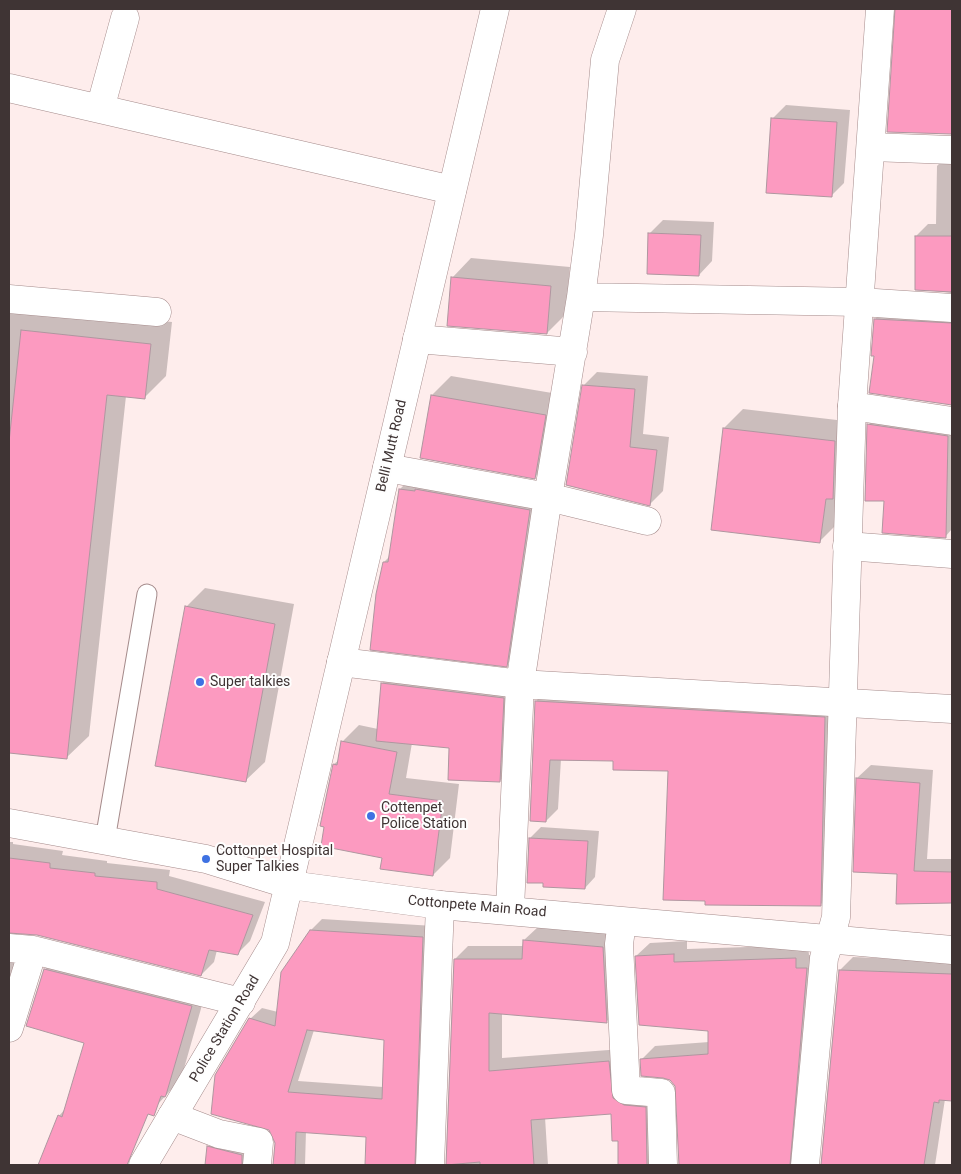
<!DOCTYPE html>
<html>
<head>
<meta charset="utf-8">
<style>
	body { margin:0 }
	#map { position:relative; width:961px; height:1174px; overflow:hidden; background:#feedec; font-family:Roboto,sans-serif }
	canvas { display:block }
	.frame { position:absolute; inset:0; border:10px solid #3f3434; pointer-events:none }
</style>
</head>
<body>
<div id="map">
<canvas width="961" height="1174"></canvas>
<div class="frame"></div>
</div>
<script>
const c = document.querySelector('canvas').getContext('2d');
c.lineJoin = 'round';
function fillPath(path, color) {
  c.fillStyle = color;
  c.fill(path, 'evenodd');
}
function toPath(rows) {
  const path = new Path2D();
  for (const r of rows) {
    path.moveTo(r[0], r[1]);
    for (let i = 2; i < r.length; i += 2) path.lineTo(r[i], r[i + 1]);
  }
  return path;
}
function strokePath(path, color, width, dash) {
  c.strokeStyle = color;
  c.lineWidth = width;
  c.lineCap = dash ? 'butt' : 'round';
  c.setLineDash(dash || []);
  c.stroke(path);
}
function drawText(font, color, halo, rows, align = 'center') {
  c.font = font + ' Roboto,sans-serif';
  c.lineWidth = 4;
  c.setLineDash([]);
  c.textBaseline = 'middle';
  c.strokeStyle = halo;
  c.fillStyle = color;
  for (const [text, x, y, turn = 0] of rows) {
    c.save();
    c.translate(x, y);
    c.rotate((+turn || 0) * Math.PI / 180);
    c.textAlign = isNaN(turn) ? turn : align;
    if (halo) c.strokeText(text, 0, 0);
    c.fillText(text, 0, 0);
    c.restore();
  }
}
fillPath(toPath([
	[895,9,952,9,952,133,888,131],
	[786,105,850,110,844,183,831,196,773,118],
	[949,153,952,153,952,293,916,289,916,236,928,224,936,224,937,166],
	[663,220,714,222,712,261,699,275,650,233],
	[471,258,570,267,566,314,547,333,452,278],
	[9,306,172,322,166,376,144,398,126,396,89,736,66,758,9,751],
	[887,307,952,311,952,404,870,392,875,355,875,319],
	[597,372,648,376,643,434,669,437,663,491,650,504,584,385],
	[451,376,564,395,554,458,535,477,422,457,432,395],
	[886,407,952,417,952,529,945,537,885,500,868,425],
	[743,409,854,422,839,522,820,541,712,529,724,428],
	[412,477,542,498,519,653,506,665,384,562,391,555,400,489],
	[205,588,294,604,265,762,245,781,186,607],
	[394,672,515,687,511,769,500,781,450,747,412,743,406,778,459,784,450,858,433,875,383,857,334,764,339,760,342,742,359,725,378,729,382,683],
	[548,689,837,705,833,892,820,905,707,900,670,770,615,760,561,759,558,809,546,821,531,820,536,701],
	[871,765,933,770,927,859,952,859,952,902,897,903,898,873,857,778],
	[541,827,599,831,595,877,585,888,530,838],
	[9,842,13,842,13,844,63,851,62,855,107,861,107,863,170,870,169,876,265,902,250,941,237,954,217,950,214,962,201,975,37,934,9,933],
	[322,919,434,926,431,1165,366,1165,368,1136,306,1131,305,1165,274,1165,276,1143,250,1019,262,1008,278,1012,310,931],
	[314,1030,385,1039,383,1087,298,1081],
	[538,927,615,934,620,1008,607,1021,502,1013,502,1058,622,1049,626,1085,659,1094,668,1165,620,1165,619,1140,612,1112,545,1117,548,1165,447,1165,455,959,468,946,524,946,524,940],
	[687,941,687,949,808,945,809,955,820,956,811,1165,680,1165,678,1092,675,1084,641,1060,655,1046,709,1042,709,1029,636,956,650,943],
	[9,943,24,951,9,1002],
	[59,955,206,991,181,1079,158,1104,146,1101,122,1165,40,1165,59,1116,65,1109,86,1043,45,969],
	[952,956,952,1100,945,1099,935,1165,822,1165,840,970,853,957,948,961],
	[220,1136,253,1143,258,1165,207,1165,209,1147]
]), '#0003');
const building = toPath([
	[895,9,952,9,952,134,887,132,895,9],
	[771,118,837,122,832,197,766,193,771,118],
	[648,233,701,235,699,276,647,274,648,233],
	[915,236,952,236,952,292,915,290,915,236],
	[451,277,551,286,547,334,447,326,451,277],
	[874,319,952,323,952,405,869,393,874,356,871,356,874,319],
	[21,330,151,344,145,399,107,395,67,759,9,753,9,442,21,330],
	[582,385,635,389,630,447,657,450,650,506,566,485,582,385],
	[431,395,546,415,535,479,420,458,431,395],
	[867,424,948,436,946,538,882,533,884,501,865,501,867,424],
	[723,428,835,441,833,499,826,499,820,543,711,530,723,428],
	[399,489,415,491,415,489,530,510,507,667,370,650,376,594,383,562,388,562,399,489],
	[185,606,275,624,246,782,155,766,185,606],
	[381,683,504,698,500,782,448,780,449,748,376,741,381,683],
	[535,701,825,717,821,906,705,905,705,901,663,900,668,771,613,770,613,761,550,760,546,822,530,821,535,701],
	[341,741,397,752,389,794,443,801,433,876,380,869,382,858,321,846,324,827,320,826,328,788,333,764,337,765,341,741],
	[856,778,920,783,914,871,952,872,952,903,896,904,897,874,853,872,856,778],
	[529,838,588,841,585,889,543,887,543,883,527,883,529,838],
	[9,858,50,863,50,868,95,873,95,876,157,882,157,889,253,915,238,955,209,950,201,976,37,935,9,933,9,858],
	[310,930,423,937,415,1165,365,1165,366,1137,296,1132,295,1165,273,1165,275,1143,269,1130,211,1114,215,1075,249,1018,275,1026,281,972,310,930],
	[307,1030,384,1040,382,1099,288,1092,307,1030],
	[523,940,603,947,607,1023,489,1013,489,1071,609,1061,613,1098,624,1105,646,1107,647,1165,618,1165,618,1141,612,1141,611,1114,531,1120,534,1165,480,1165,480,1162,446,1165,454,959,522,959,523,940],
	[674,954,674,962,796,958,796,968,807,968,790,1165,679,1165,675,1086,670,1080,663,1078,641,1076,640,1059,708,1054,708,1031,639,1025,635,956,674,954],
	[44,969,192,1006,166,1095,165,1097,161,1096,154,1116,148,1114,127,1165,38,1165,58,1115,62,1117,84,1043,26,1026,44,969],
	[839,970,952,974,952,1101,939,1100,939,1103,934,1102,924,1165,821,1165,839,970],
	[207,1146,242,1155,242,1165,205,1165,207,1146]
]);
fillPath(building, '#fc9ac0');
strokePath(building, '#af969f', 1);
const lane = toPath([
	[105,840,147,594]
]);
const street = toPath([
	[9,88,452,190],
	[100,109,125,18],
	[871,147,952,150],
	[581,297,860,302,952,308],
	[9,299,157,312],
	[417,339,573,352],
	[852,406,952,421],
	[387,468,548,497,647,521],
	[847,546,952,554],
	[341,662,520,684,952,709],
	[510,909,520,684,548,497,581,297,589,235,605,60,622,9],
	[622,922,619,944,626,1090,661,1093,663,1165],
	[9,948,33,950,241,1002],
	[9,1028,33,950],
	[172,1116,219,1134,259,1142,257,1165],
	[430,1165,440,905],
	[805,1165,824,958,830,939]
]);
const secondary = toPath([
	[9,823,206,859,290,885,440,905,952,950],
	[830,939,836,917,852,406,880,9],
	[143,1165,275,943,495,9]
]);
strokePath(lane, '#a58b8b', 21);
strokePath(street, '#a58b8b', 29);
strokePath(secondary, '#a58b8b', 29);
strokePath(lane, '#fff', 19);
strokePath(street, '#fff', 28);
strokePath(secondary, '#fff', 28);
for (const [x, y, r, color] of [
	[200,682,5,"#3e71e2"],
	[371,816,5,"#3e71e2"],
	[206,859,5,"#3e71e2"]
]) {
  const dot = new Path2D();
  dot.arc(x, y, r, 0, 2 * Math.PI);
  c.fillStyle = color;
  c.fill(dot);
  strokePath(dot, '#fefefe', 2);
}
drawText('14px', '#3f3434', '#fefefe', [
	["Belli Mutt Road",392,446,-77],
	["Cottonpete Main Road",477,907,5],
	["Police Station Road",225,1029,-59]
]);
drawText('14px', '#3f3434', '#fefefe', [
	["Super talkies",210,682],
	["Cottenpet",381,808],
	["Police Station",381,824],
	["Cottonpet Hospital",216,851],
	["Super Talkies",216,867]
], 'left');
</script>
</body>
</html>
